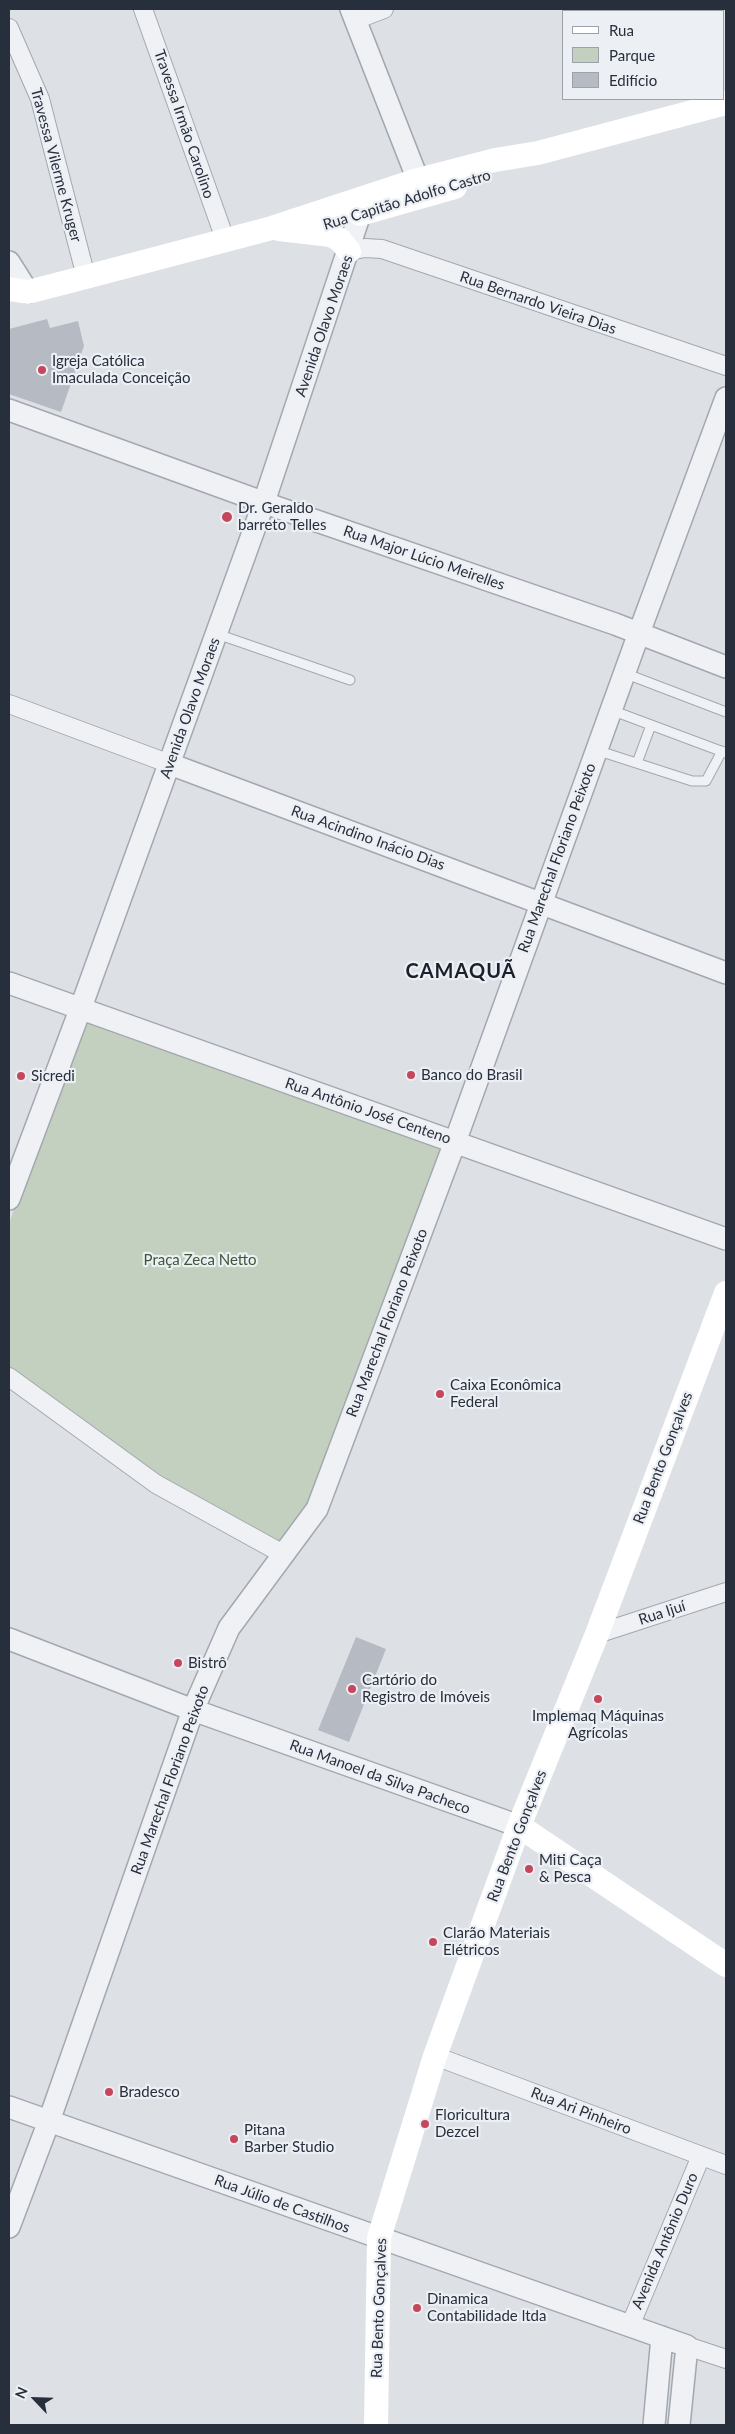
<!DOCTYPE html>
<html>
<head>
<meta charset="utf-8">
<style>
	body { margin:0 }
	#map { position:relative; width:735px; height:2434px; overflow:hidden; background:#dde1e6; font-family:Lato,sans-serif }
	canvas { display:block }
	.frame { position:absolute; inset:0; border:10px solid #272f3c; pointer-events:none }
	.legend { position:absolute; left:562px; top:10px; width:162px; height:90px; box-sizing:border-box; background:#eceff4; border:1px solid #9da2aa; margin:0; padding:6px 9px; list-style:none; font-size:15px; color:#272f3c }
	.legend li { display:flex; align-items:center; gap:10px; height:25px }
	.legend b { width:25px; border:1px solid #9da2aa }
	.north { position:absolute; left:10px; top:2374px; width:50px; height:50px; -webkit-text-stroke:4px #eceff4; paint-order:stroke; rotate:294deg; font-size:14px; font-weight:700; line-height:20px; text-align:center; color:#272f3c }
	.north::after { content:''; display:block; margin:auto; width:18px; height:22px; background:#272f3c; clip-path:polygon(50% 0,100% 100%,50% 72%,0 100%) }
</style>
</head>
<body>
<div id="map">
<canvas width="735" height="2434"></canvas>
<div class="frame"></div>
<ul class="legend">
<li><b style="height:6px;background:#fff"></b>Rua</li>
<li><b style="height:14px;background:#c3d0bf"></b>Parque</li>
<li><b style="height:14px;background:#b5bac3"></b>Edifício</li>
</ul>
<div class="north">N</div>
</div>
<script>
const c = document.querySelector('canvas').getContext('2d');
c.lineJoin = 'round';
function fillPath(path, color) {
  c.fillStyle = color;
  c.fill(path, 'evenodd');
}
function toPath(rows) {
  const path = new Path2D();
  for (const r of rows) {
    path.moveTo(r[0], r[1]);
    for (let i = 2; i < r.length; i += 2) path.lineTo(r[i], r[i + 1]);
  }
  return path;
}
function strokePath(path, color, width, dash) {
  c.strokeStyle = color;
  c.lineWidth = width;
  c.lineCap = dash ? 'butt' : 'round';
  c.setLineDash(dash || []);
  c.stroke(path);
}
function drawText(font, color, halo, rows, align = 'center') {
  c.font = font + ' Lato,sans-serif';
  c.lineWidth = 4.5;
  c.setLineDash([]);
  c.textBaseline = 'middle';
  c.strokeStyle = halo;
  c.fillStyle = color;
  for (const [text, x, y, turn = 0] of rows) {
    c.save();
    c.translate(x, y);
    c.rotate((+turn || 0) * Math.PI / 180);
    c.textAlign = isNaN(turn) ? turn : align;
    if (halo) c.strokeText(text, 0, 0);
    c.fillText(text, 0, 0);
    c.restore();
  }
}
fillPath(toPath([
	[81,1014,447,1145,310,1508,282,1545,158,1476,9,1375,9,1224]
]), '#c3d0bf');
fillPath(toPath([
	[47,319,50,328,78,321,84,346,61,412,9,394,9,329],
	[356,1637,386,1649,349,1742,318,1730]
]), '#b5bac3');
const service = toPath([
	[217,634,350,680],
	[624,673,726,712],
	[611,710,726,753],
	[596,750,692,781,706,781,722,751],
	[637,763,651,725]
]);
const minor = toPath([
	[143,9,225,239],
	[683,9,684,11],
	[355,20,384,9],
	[9,28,40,99,86,277],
	[349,251,365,248,382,249,726,366],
	[9,704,170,764],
	[9,1377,156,1484,283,1554],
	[597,1634,726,1592],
	[435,2056,726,2165],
	[630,2326,701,2156],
	[687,2346,726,2359]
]);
const tertiary = toPath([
	[351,9,418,180],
	[9,262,28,292],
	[9,410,279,508,615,624,726,667],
	[170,764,726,973],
	[9,983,726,1239],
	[9,1199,80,1010,264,502,360,214],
	[9,1639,193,1710,519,1826],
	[9,2107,687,2346,679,2425],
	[9,2227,49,2121,193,1710,229,1628,317,1509,455,1142,639,633,726,398],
	[654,2425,662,2337]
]);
strokePath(service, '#a3a8b0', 11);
strokePath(minor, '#a3a8b0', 20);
strokePath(tertiary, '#a3a8b0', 24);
strokePath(service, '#eff1f5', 9);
strokePath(minor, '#eff1f5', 18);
strokePath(tertiary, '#eff1f5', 21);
strokePath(toPath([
	[360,214,455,187],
	[279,229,331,235,340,240,349,251],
	[9,289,28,292,86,277,272,228,418,180,495,160,538,153,726,103],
	[519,1826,726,1965],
	[376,2425,379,2238,435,2056,519,1826,597,1634,726,1293]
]), '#fff', 24);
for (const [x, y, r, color] of [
	[42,370,5,"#c6475b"],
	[227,517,6,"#c6475b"],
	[411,1075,5,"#c6475b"],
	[21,1076,5,"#c6475b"],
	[440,1394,5,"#c6475b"],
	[178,1663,5,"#c6475b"],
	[352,1689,5,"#c6475b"],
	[598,1699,5,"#c6475b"],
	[529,1869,5,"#c6475b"],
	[433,1942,5,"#c6475b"],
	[109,2092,5,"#c6475b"],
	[425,2124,5,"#c6475b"],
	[234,2139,5,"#c6475b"],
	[417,2308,5,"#c6475b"]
]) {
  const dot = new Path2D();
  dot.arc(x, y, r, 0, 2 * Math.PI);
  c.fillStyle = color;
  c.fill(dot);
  strokePath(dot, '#eceff4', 2);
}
drawText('15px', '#272f3c', '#eceff4', [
	["Travessa Irmão Carolino",184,124,71],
	["Travessa Vilerme Kruger",56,165,75],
	["Rua Capitão Adolfo Castro",407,200,-17],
	["Rua Bernardo Vieira Dias",538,303,19],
	["Avenida Olavo Moraes",324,326,-71],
	["Rua Major Lúcio Meirelles",424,558,19],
	["Avenida Olavo Moraes",190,708,-70],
	["Rua Acindino Inácio Dias",368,838,20],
	["Rua Marechal Floriano Peixoto",557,858,-70],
	["Rua Antônio José Centeno",368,1111,19],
	["Rua Marechal Floriano Peixoto",387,1323,-69],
	["Rua Bento Gonçalves",663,1458,-69],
	["Rua Ijuí",662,1613,-18],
	["Rua Manoel da Silva Pacheco",380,1777,20],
	["Rua Marechal Floriano Peixoto",170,1780,-70],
	["Rua Bento Gonçalves",517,1836,-69],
	["Rua Ari Pinheiro",581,2111,21],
	["Rua Júlio de Castilhos",282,2204,20],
	["Avenida Antônio Duro",665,2241,-67],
	["Rua Bento Gonçalves",379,2308,-88]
]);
drawText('15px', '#272f3c', '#eceff4', [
	["Igreja Católica",52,361],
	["Imaculada Conceição",52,378],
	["Dr. Geraldo",238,508],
	["barreto Telles",238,525],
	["Banco do Brasil",421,1075],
	["Sicredi",31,1076],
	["Caixa Econômica",450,1385],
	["Federal",450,1402],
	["Bistrô",188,1663],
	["Cartório do",362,1680],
	["Registro de Imóveis",362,1697],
	["Implemaq Máquinas",598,1716,"center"],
	["Agrícolas",598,1733,"center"],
	["Miti Caça",539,1860],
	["& Pesca",539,1877],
	["Clarão Materiais",443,1933],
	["Elétricos",443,1950],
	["Bradesco",119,2092],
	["Floricultura",435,2115],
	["Dezcel",435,2132],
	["Pitana",244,2130],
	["Barber Studio",244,2147],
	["Dinamica",427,2299],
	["Contabilidade ltda",427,2316]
], 'left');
drawText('15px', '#3c5735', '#eceff4', [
	["Praça Zeca Netto",200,1260]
]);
c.letterSpacing = '1px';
drawText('bold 20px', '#1a202c', '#eceff4', [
	["CAMAQUÃ",461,972]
]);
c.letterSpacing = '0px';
</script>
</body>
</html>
